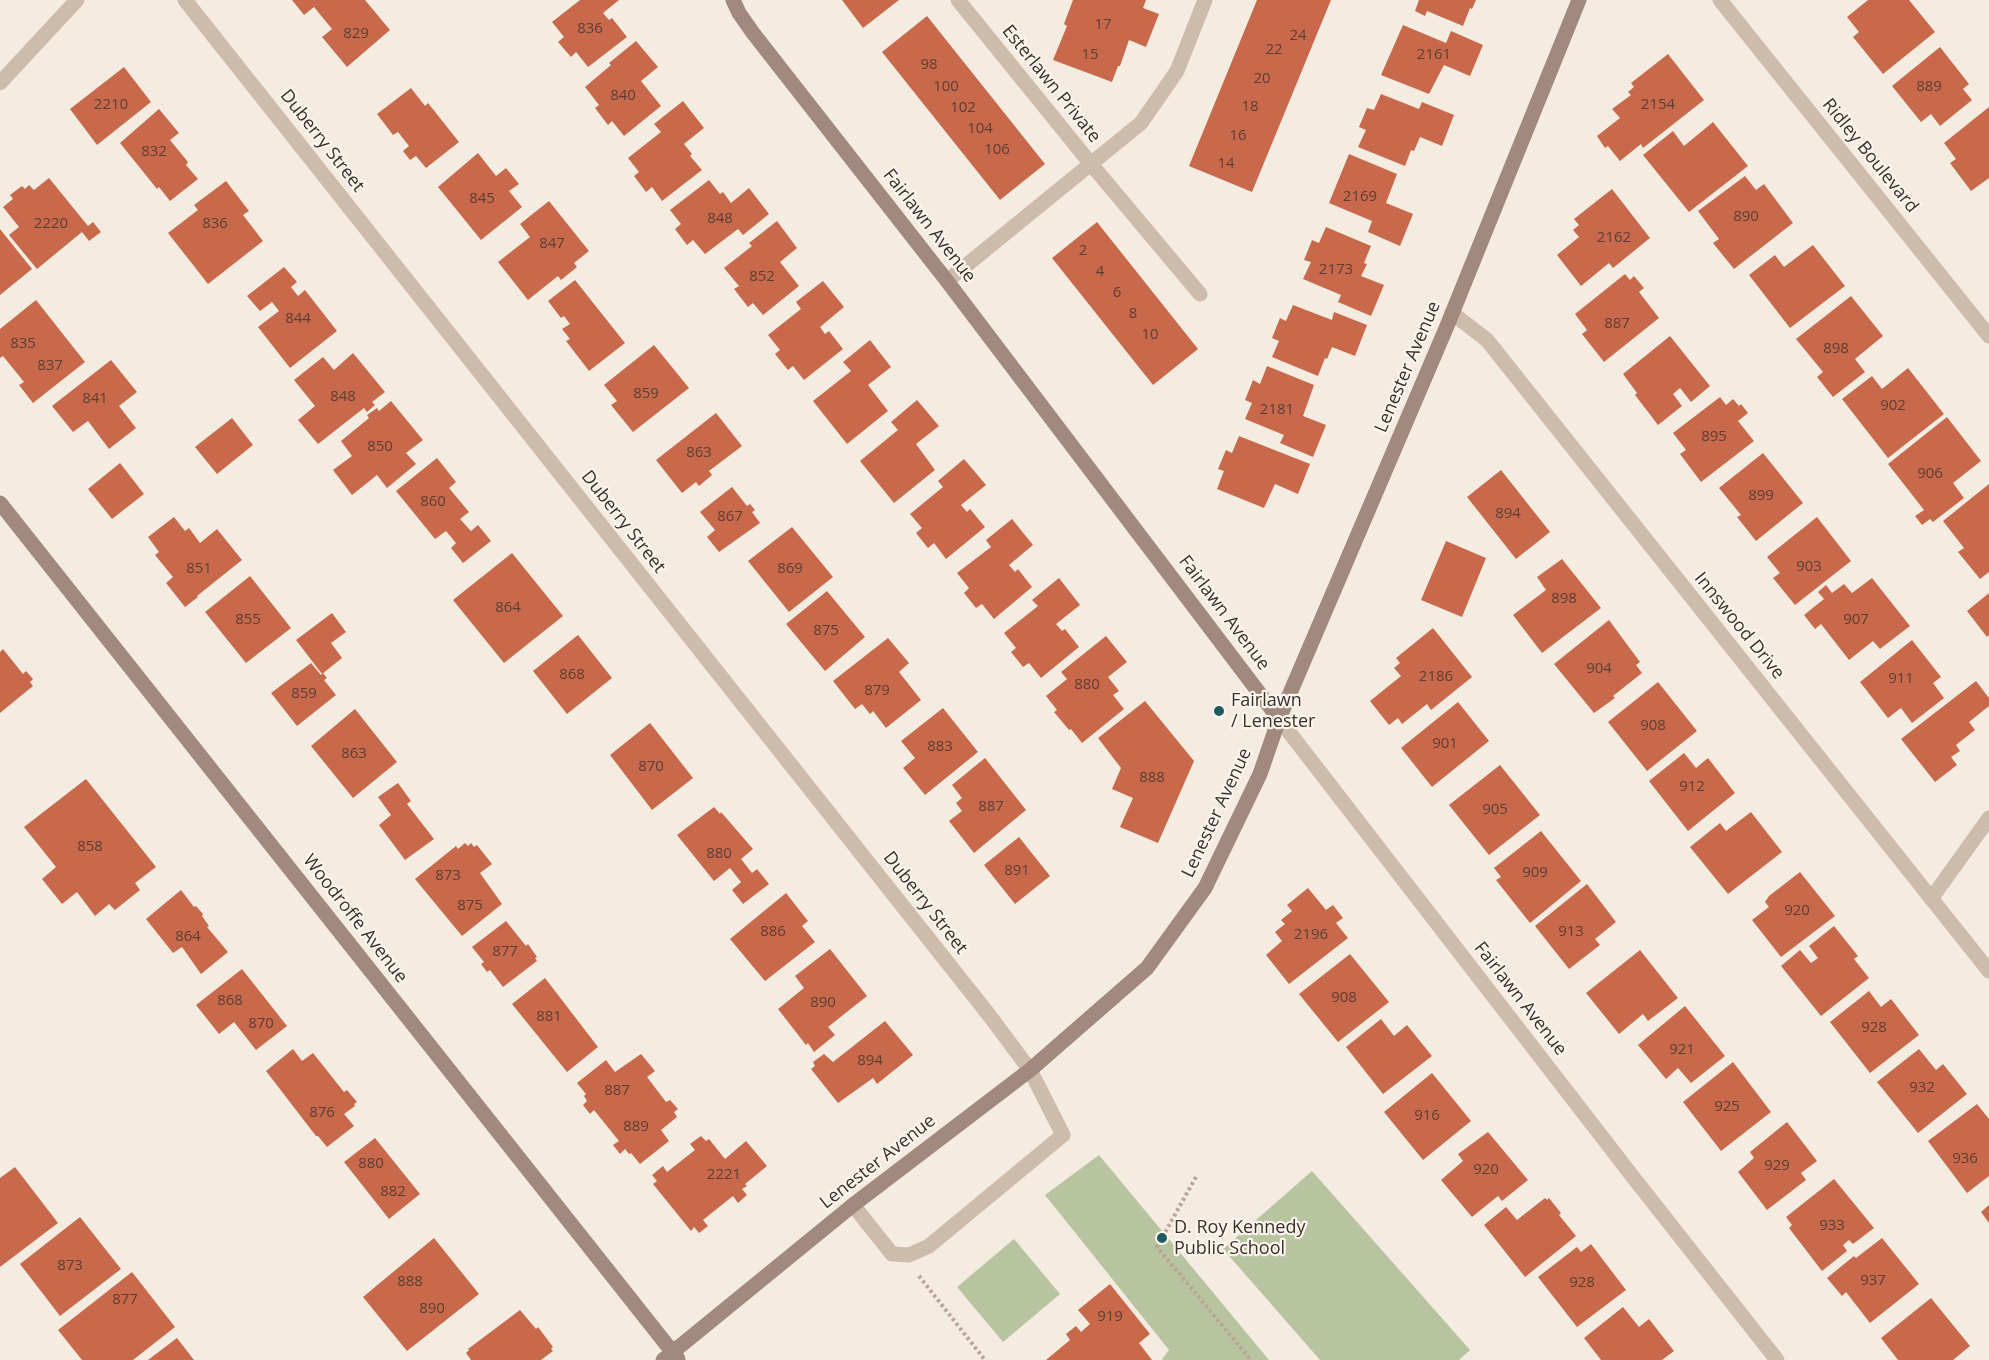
<!DOCTYPE html>
<html>
<head>
<meta charset="utf-8">
<style>
	body { margin:0 }
	canvas { display:block; background:#f4ebe1 }
</style>
</head>
<body>
<canvas width="1989" height="1360"></canvas>
<script>
const c = document.querySelector('canvas').getContext('2d');
c.lineJoin = 'round';
function fillPath(path, color) {
  c.fillStyle = color;
  c.fill(path, 'evenodd');
}
function toPath(rows) {
  const path = new Path2D();
  for (const r of rows) {
    path.moveTo(r[0], r[1]);
    for (let i = 2; i < r.length; i += 2) path.lineTo(r[i], r[i + 1]);
  }
  return path;
}
function strokePath(path, color, width, dash) {
  c.strokeStyle = color;
  c.lineWidth = width;
  c.lineCap = dash ? 'butt' : 'round';
  c.setLineDash(dash || []);
  c.stroke(path);
}
function drawText(font, color, halo, rows, align = 'center') {
  c.font = font + ' "Open Sans",sans-serif';
  c.lineWidth = 4.5;
  c.setLineDash([]);
  c.textBaseline = 'middle';
  c.strokeStyle = halo;
  c.fillStyle = color;
  for (const [text, x, y, turn = 0] of rows) {
    c.save();
    c.translate(x, y);
    c.rotate((+turn || 0) * Math.PI / 180);
    c.textAlign = isNaN(turn) ? turn : align;
    if (halo) c.strokeText(text, 0, 0);
    c.fillText(text, 0, 0);
    c.restore();
  }
}
fillPath(toPath([
	[1099,1155,1269,1360,1163,1360,1162,1359,1169,1350,1045,1195],
	[1312,1171,1470,1350,1459,1360,1320,1360,1223,1249],
	[1014,1239,1060,1294,1003,1342,957,1287]
]), '#b8c4a0');
fillPath(toPath([
	[292,0,365,0,390,30,347,67,322,37,332,29,314,7,304,15],
	[580,0,619,0,603,13,609,20,612,18,627,37,588,67,576,52,571,57,558,42,564,37,552,22],
	[842,0,899,0,863,28],
	[1073,0,1146,0,1143,8,1159,14,1146,47,1129,40,1120,66,1118,66,1112,82,1053,60,1067,26,1064,24],
	[1257,0,1331,0,1252,192,1189,166],
	[1419,0,1476,0,1472,9,1470,8,1463,26,1427,11,1425,16,1415,11],
	[1868,0,1909,0,1935,32,1883,74,1853,37,1859,32,1847,17],
	[927,16,1045,164,1000,200,882,52],
	[1403,25,1446,43,1451,31,1483,45,1470,76,1444,65,1429,94,1381,75],
	[636,41,658,67,641,81,661,106,624,136,612,121,608,125,595,108,599,105,585,87,611,65,609,63],
	[1940,47,1969,84,1963,89,1972,100,1940,126,1931,114,1921,122,1892,86],
	[1668,54,1704,100,1643,148,1641,144,1620,161,1608,146,1605,148,1597,136,1620,118,1612,109,1631,95,1628,92,1634,87,1631,83],
	[124,67,151,102,97,145,70,109],
	[411,88,425,106,428,103,459,142,426,168,416,156,410,160,403,151,409,146,398,132,393,135,377,114],
	[1381,94,1419,109,1422,102,1454,115,1442,146,1420,137,1414,151,1411,150,1405,166,1358,147,1366,130,1359,127,1367,108,1374,110],
	[683,101,704,128,684,144,692,154,690,156,702,170,662,201,652,187,646,192,634,176,639,172,628,158,661,132,654,124],
	[1989,107,1989,178,1971,191,1950,163,1956,159,1944,143],
	[159,109,179,133,170,140,188,162,186,165,198,179,170,201,159,187,157,189,120,143],
	[1713,122,1748,166,1689,212,1643,155,1673,131,1684,146],
	[478,153,496,176,506,168,519,184,509,191,522,207,481,240,438,187],
	[1349,154,1397,174,1386,203,1413,214,1400,246,1368,232,1372,221,1329,203],
	[1745,176,1756,190,1764,184,1793,223,1734,269,1713,243,1719,239,1698,211],
	[49,178,88,226,93,222,101,232,89,241,82,232,37,269,9,235,19,227,3,207,13,199,10,195,22,186,25,189,29,185,34,190],
	[709,180,720,194,723,192,731,203,749,188,769,214,743,235,738,229,705,254,693,240,687,245,675,229,681,224,670,210],
	[226,181,249,211,243,215,263,241,208,284,168,233,198,210,194,205],
	[1612,189,1650,238,1613,268,1609,263,1581,286,1557,255,1579,237,1573,230,1579,225,1574,219],
	[549,201,589,251,574,263,577,267,561,280,558,276,528,300,498,262,530,237,520,224],
	[777,221,797,248,780,262,799,286,763,315,753,303,748,307,734,289,739,286,724,268,752,246,749,243],
	[1097,222,1198,349,1153,385,1052,258],
	[1326,227,1371,246,1364,263,1367,264,1361,276,1384,285,1371,316,1338,302,1341,295,1303,279,1311,262,1304,260,1312,240,1319,243],
	[0,229,32,269,0,295],
	[1813,245,1845,286,1790,328,1749,275,1775,255,1784,267],
	[284,267,297,282,291,287,298,296,305,290,337,331,290,368,258,327,279,311,272,302,260,311,247,296],
	[1625,274,1630,280,1634,276,1644,288,1639,292,1659,318,1604,362,1582,334,1587,330,1575,314],
	[575,280,625,343,589,371,566,341,570,339,562,329,570,324,564,316,561,318,548,301],
	[823,281,844,307,820,327,825,334,829,331,843,349,804,380,793,366,788,370,775,354,780,350,768,335,801,309,796,302],
	[1851,296,1883,336,1855,359,1865,372,1833,397,1817,377,1823,372,1796,339],
	[36,300,85,362,33,403,19,385,24,382,3,356,0,358,0,329],
	[1293,305,1332,320,1334,312,1367,325,1355,356,1332,347,1327,359,1325,358,1318,376,1272,357,1279,341,1272,338,1280,318,1286,321],
	[1670,336,1710,386,1691,402,1680,388,1673,394,1682,406,1658,425,1635,395,1637,393,1623,374],
	[870,340,891,367,868,385,888,411,847,444,813,401,851,371,843,362],
	[654,345,689,388,633,432,611,405,617,401,604,385],
	[353,353,385,392,372,402,375,405,367,412,364,408,318,444,298,420,315,406,294,380,323,357,334,370],
	[111,360,137,392,119,406,136,428,109,449,88,421,73,432,52,406],
	[1267,366,1314,385,1303,416,1326,425,1313,457,1280,443,1284,435,1245,419,1252,403,1245,400,1253,380,1260,384],
	[1908,368,1944,414,1888,458,1842,399,1872,376,1882,389],
	[1720,397,1726,405,1733,399,1739,406,1741,404,1748,413,1738,421,1754,441,1701,482,1680,454,1686,450,1673,433],
	[917,400,939,426,916,444,935,470,894,503,860,461,898,430,891,422],
	[391,401,423,440,406,453,416,464,387,488,377,475,352,495,333,470,352,456,341,441,369,418,367,415,377,408,379,411],
	[716,413,742,446,709,471,712,475,699,486,696,482,682,493,656,460],
	[1947,417,1981,461,1953,483,1964,498,1933,522,1930,519,1922,525,1915,516,1924,510,1888,464],
	[232,418,253,445,217,474,195,447],
	[1239,436,1310,464,1298,494,1275,484,1264,508,1217,489,1224,471,1218,469,1226,450,1232,453],
	[1763,453,1803,503,1756,541,1737,517,1741,515,1719,488],
	[437,458,456,482,449,488,469,512,460,519,471,531,478,525,491,541,463,563,451,548,456,543,446,531,435,539,396,491],
	[964,459,986,485,961,505,967,512,970,509,985,527,946,559,934,543,928,548,916,533,922,528,910,514,943,487,938,481],
	[120,463,144,494,112,519,88,489],
	[1501,470,1550,532,1516,559,1467,497],
	[1989,484,1989,572,1980,579,1958,552,1964,548,1943,521],
	[732,487,747,506,750,504,755,510,752,512,760,523,719,552,707,537,715,530,700,512],
	[174,517,185,531,189,528,200,543,217,529,242,560,197,596,198,597,185,607,166,583,173,577,155,555,159,552,148,537],
	[1817,517,1851,561,1795,605,1773,578,1780,573,1767,557],
	[1012,519,1033,545,1009,565,1015,572,1018,569,1032,587,994,619,982,604,976,608,964,593,969,588,957,573,991,547,986,540],
	[792,527,833,577,789,612,748,561],
	[1446,541,1486,558,1462,617,1421,600],
	[512,553,563,616,504,663,453,600],
	[1562,559,1601,608,1542,653,1513,615,1546,590,1537,577],
	[250,576,291,628,246,663,205,612],
	[1059,578,1080,605,1056,624,1062,631,1065,629,1079,647,1041,678,1029,663,1023,667,1011,652,1016,648,1004,633,1038,606,1032,600],
	[1872,578,1910,626,1880,649,1873,641,1849,660,1821,624,1815,629,1804,615,1824,599,1818,592,1826,585,1832,593,1844,584,1852,593],
	[827,591,865,637,825,671,786,624],
	[1989,593,1989,635,1987,637,1967,611],
	[332,613,346,632,331,643,342,658,322,674,296,640],
	[1609,620,1640,662,1636,665,1642,673,1613,696,1615,698,1594,713,1554,664],
	[1433,628,1472,677,1431,710,1427,704,1402,724,1398,718,1389,725,1370,701,1401,676,1394,668,1400,663,1396,658],
	[578,635,612,678,567,714,533,671],
	[1106,636,1127,662,1108,677,1119,691,1113,695,1124,709,1082,743,1071,729,1069,730,1054,712,1057,710,1046,696,1067,679,1061,672],
	[888,638,909,663,899,672,921,700,886,728,873,711,870,714,862,704,855,709,833,681],
	[1912,640,1941,677,1933,683,1944,698,1912,723,1901,708,1888,718,1860,682],
	[3,649,23,674,26,671,33,679,30,682,33,686,0,713,0,652],
	[311,663,321,675,323,673,327,678,324,680,336,695,297,726,271,693],
	[1976,681,1989,698,1989,706,1969,722,1975,730,1956,745,1960,751,1951,757,1957,765,1935,782,1901,739],
	[1658,682,1697,731,1647,771,1608,722],
	[1145,701,1194,761,1158,843,1120,827,1133,798,1112,789,1121,768,1098,738],
	[1458,702,1489,741,1432,787,1401,748],
	[943,708,978,752,925,795,903,768,915,758,901,741],
	[355,709,397,762,353,798,311,746],
	[650,723,693,778,652,810,610,755],
	[1684,753,1696,768,1708,758,1735,793,1688,831,1649,781],
	[985,758,1026,810,974,853,949,821,962,811,956,803,962,798,952,785],
	[1500,765,1540,815,1489,855,1449,805],
	[86,779,156,867,135,883,140,890,115,910,109,904,95,916,77,892,62,904,42,879,56,867,24,827],
	[398,783,411,801,407,804,434,839,405,860,379,825,391,815,378,797],
	[714,807,720,814,721,812,753,849,741,859,752,873,757,869,769,884,743,904,732,890,741,882,730,868,714,881,677,835],
	[1751,812,1782,852,1728,894,1690,847,1720,823,1726,831],
	[1541,831,1581,881,1530,923,1496,880,1501,877,1494,868],
	[1019,837,1050,876,1015,904,984,865],
	[465,843,468,846,471,843,474,847,477,845,492,864,480,873,502,904,462,936,415,879,456,846,458,849],
	[1800,872,1835,916,1781,957,1752,920,1769,907,1765,902,1769,896],
	[1587,884,1616,922,1595,939,1600,945,1569,969,1535,926],
	[1308,888,1326,910,1333,905,1343,918,1336,923,1348,938,1289,984,1266,955,1282,941,1275,932,1285,924,1281,920,1292,911,1287,905],
	[181,890,194,907,196,906,203,914,202,916,209,926,207,927,228,952,201,974,182,947,173,953,146,919],
	[786,893,808,921,802,926,815,942,765,981,730,939],
	[506,921,526,946,528,944,537,957,535,958,537,961,503,987,490,970,487,972,481,964,484,962,472,947],
	[1834,926,1858,956,1854,959,1869,978,1821,1016,1781,966,1800,950,1811,963,1818,958,1809,946],
	[830,949,867,996,828,1027,835,1035,814,1052,808,1043,806,1045,778,1009,804,988,795,976],
	[1640,950,1678,998,1648,1021,1643,1014,1619,1034,1586,993],
	[1350,954,1389,1002,1338,1042,1299,994],
	[242,969,287,1026,256,1050,234,1022,219,1034,196,1005],
	[545,978,598,1047,567,1072,512,1004],
	[1869,991,1881,1007,1891,999,1919,1035,1870,1073,1830,1022],
	[1685,1006,1725,1056,1691,1083,1678,1068,1666,1079,1638,1045],
	[1381,1019,1394,1036,1407,1025,1432,1056,1383,1094,1346,1047],
	[885,1021,913,1055,877,1084,873,1078,838,1103,811,1069,815,1066,813,1062,824,1054,833,1062],
	[293,1049,302,1061,313,1053,344,1092,347,1090,357,1102,354,1104,355,1106,344,1114,354,1126,327,1147,318,1136,316,1136,266,1071],
	[1919,1049,1936,1070,1943,1064,1967,1094,1918,1133,1877,1082],
	[641,1054,655,1071,647,1077,666,1102,670,1100,678,1109,674,1112,677,1117,661,1130,669,1141,640,1164,631,1153,629,1154,625,1149,620,1154,613,1145,619,1141,594,1110,590,1114,583,1105,587,1101,584,1096,586,1094,577,1083,606,1060,615,1072],
	[1733,1062,1771,1112,1721,1151,1683,1102],
	[1432,1073,1471,1121,1423,1160,1384,1112],
	[1977,1104,1989,1119,1989,1176,1967,1193,1928,1141],
	[1787,1122,1817,1161,1801,1173,1806,1180,1767,1210,1738,1172,1754,1158,1750,1152],
	[1488,1132,1528,1180,1502,1201,1498,1196,1472,1217,1441,1180,1463,1161,1458,1154],
	[701,1136,706,1141,709,1139,725,1159,746,1141,767,1166,745,1184,747,1186,742,1189,747,1195,738,1203,733,1196,703,1220,708,1226,699,1233,694,1227,691,1231,653,1184,657,1181,652,1175,663,1166,667,1172,695,1150,690,1144],
	[375,1138,420,1194,389,1219,344,1162],
	[15,1167,58,1223,0,1267,0,1178],
	[1834,1179,1874,1228,1853,1244,1849,1240,1843,1245,1847,1251,1822,1271,1789,1228,1792,1225,1786,1217],
	[1545,1198,1547,1200,1549,1198,1561,1213,1559,1215,1576,1236,1525,1277,1484,1225,1506,1207,1517,1220],
	[1989,1205,1989,1223,1981,1212],
	[80,1217,121,1269,60,1316,20,1264],
	[434,1238,479,1294,407,1351,363,1297],
	[1882,1238,1919,1284,1870,1323,1846,1292,1842,1296,1827,1278,1854,1256,1856,1258],
	[1591,1244,1626,1290,1577,1327,1538,1277,1577,1247,1581,1252],
	[132,1272,175,1327,133,1360,82,1360,58,1330],
	[1110,1284,1150,1334,1139,1343,1152,1360,1046,1360,1070,1340,1066,1334,1076,1326,1081,1332,1090,1324,1078,1310],
	[1931,1298,1970,1346,1953,1360,1898,1360,1881,1338],
	[1623,1307,1639,1327,1649,1319,1674,1351,1662,1360,1601,1360,1584,1338],
	[520,1310,536,1329,538,1327,553,1347,551,1349,553,1351,541,1360,471,1360,466,1353,469,1350,468,1349],
	[177,1338,194,1360,148,1360]
]), '#c8694b');
strokePath(toPath([
	[1196,1177,1157,1247,1251,1360],
	[919,1276,985,1360]
]), '#b9a596', 4, [3, 3]);
strokePath(toPath([
	[853,1205,892,1254,909,1255,929,1246,1063,1135,1030,1070]
]), '#cdbbac', 15);
strokePath(toPath([
	[185,0,989,1015,1030,1070],
	[958,0,1091,164,1200,294],
	[1720,0,1989,336],
	[0,83,77,0],
	[947,281,1141,123,1177,71,1205,0],
	[1452,313,1487,340,1989,971],
	[1279,719,1633,1177,1777,1360],
	[1931,899,1989,818]
]), '#cdbbac', 15);
strokePath(toPath([
	[733,0,739,13,753,33,947,281,1279,719],
	[0,503,678,1359],
	[663,1360,853,1205,1030,1070,1147,968,1205,888,1260,774,1279,719,1447,326,1579,0]
]), '#a18a7d', 15);
for (const [x, y, r, color] of [
	[1219,711,6,"#1f5a5e"],
	[1162,1238,6,"#1f5a5e"]
]) {
  const dot = new Path2D();
  dot.arc(x, y, r, 0, 2 * Math.PI);
  c.fillStyle = color;
  c.fill(dot);
  strokePath(dot, '#fbf5ee', 2);
}
drawText('15px', '#5e3e33', null, [
	["17",1103,25],
	["836",590,29],
	["829",356,34],
	["24",1298,36],
	["22",1274,50],
	["15",1090,55],
	["2161",1434,55],
	["98",929,65],
	["20",1262,79],
	["100",946,87],
	["889",1929,87],
	["840",623,96],
	["2210",111,105],
	["2154",1658,105],
	["18",1250,107],
	["102",963,108],
	["104",980,129],
	["16",1238,136],
	["106",997,150],
	["832",154,152],
	["14",1226,164],
	["2169",1360,197],
	["845",482,199],
	["890",1746,217],
	["848",720,219],
	["2220",51,224],
	["836",215,224],
	["2162",1614,238],
	["847",552,244],
	["2",1083,251],
	["2173",1336,270],
	["4",1100,272],
	["852",762,277],
	["6",1117,293],
	["8",1133,314],
	["844",298,319],
	["887",1617,324],
	["10",1150,335],
	["835",23,344],
	["898",1836,349],
	["837",50,366],
	["859",646,394],
	["848",343,397],
	["841",95,399],
	["902",1893,406],
	["2181",1277,410],
	["895",1714,437],
	["850",380,447],
	["863",699,453],
	["906",1930,474],
	["899",1761,496],
	["860",433,502],
	["894",1508,514],
	["867",730,517],
	["903",1809,567],
	["851",199,569],
	["869",790,569],
	["898",1564,599],
	["864",508,608],
	["855",248,620],
	["907",1856,620],
	["875",826,631],
	["904",1599,669],
	["868",572,675],
	["2186",1436,677],
	["911",1901,679],
	["880",1087,685],
	["879",877,691],
	["859",304,694],
	["908",1653,726],
	["901",1445,744],
	["883",940,747],
	["863",354,754],
	["870",651,767],
	["888",1152,778],
	["912",1692,787],
	["887",991,807],
	["905",1495,810],
	["858",90,847],
	["880",719,854],
	["891",1017,871],
	["909",1535,873],
	["873",448,876],
	["875",470,906],
	["920",1797,911],
	["886",773,932],
	["913",1571,932],
	["2196",1311,935],
	["864",188,937],
	["877",505,952],
	["908",1344,998],
	["868",230,1001],
	["890",823,1003],
	["881",549,1017],
	["870",261,1024],
	["928",1874,1028],
	["921",1682,1050],
	["894",870,1061],
	["932",1922,1088],
	["887",617,1091],
	["925",1727,1107],
	["876",322,1113],
	["916",1427,1116],
	["889",636,1127],
	["936",1965,1159],
	["880",371,1164],
	["929",1777,1166],
	["920",1486,1170],
	["2221",724,1175],
	["882",393,1192],
	["933",1832,1226],
	["873",70,1266],
	["937",1873,1281],
	["888",410,1282],
	["928",1582,1283],
	["877",125,1300],
	["890",432,1309],
	["919",1110,1317]
]);
drawText('18px', '#3b302b', '#fbf5ee', [
	["Esterlawn Private",1051,84,51],
	["Duberry Street",322,141,52],
	["Ridley Boulevard",1870,156,51],
	["Fairlawn Avenue",929,226,52],
	["Lenester Avenue",1408,367,-67],
	["Duberry Street",623,522,52],
	["Fairlawn Avenue",1224,613,53],
	["Innswood Drive",1739,626,51],
	["Lenester Avenue",1217,813,-65],
	["Duberry Street",925,903,52],
	["Woodroffe Avenue",355,919,52],
	["Fairlawn Avenue",1520,999,52],
	["Lenester Avenue",878,1162,-38]
]);
drawText('18px', '#3b302b', '#fbf5ee', [
	["Fairlawn",1231,701],
	["/ Lenester",1231,722],
	["D. Roy Kennedy",1174,1228],
	["Public School",1174,1249]
], 'left');
</script>
</body>
</html>
